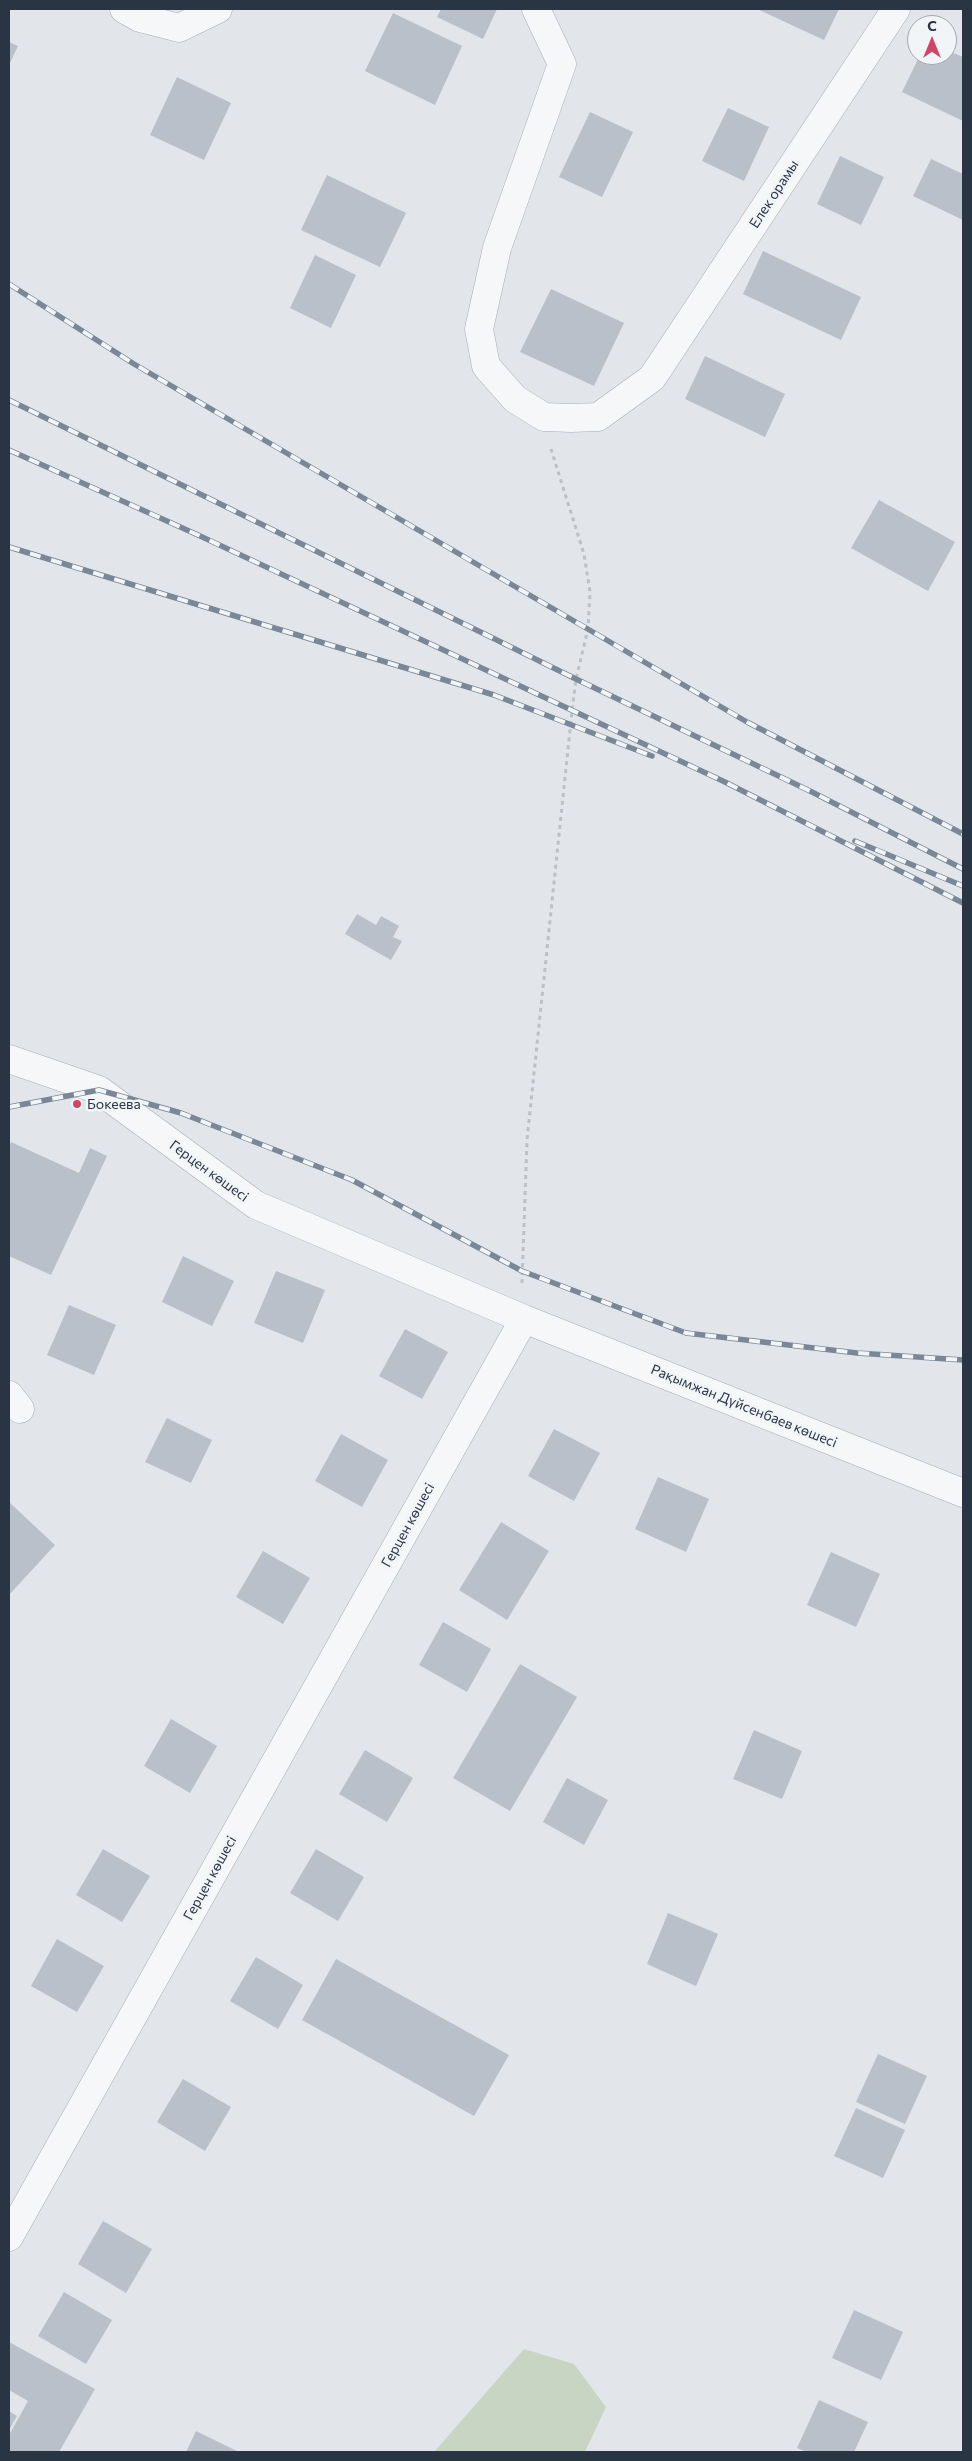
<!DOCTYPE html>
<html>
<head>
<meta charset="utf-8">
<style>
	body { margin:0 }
	#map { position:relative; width:972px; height:2461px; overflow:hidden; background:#e2e6eb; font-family:Commissioner,sans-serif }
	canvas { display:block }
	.frame { position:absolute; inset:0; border:10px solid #2a3544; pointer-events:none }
	.north { position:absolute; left:907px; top:15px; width:50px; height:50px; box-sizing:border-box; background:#f2f5f8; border:1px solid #a2a8b0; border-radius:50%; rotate:0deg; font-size:14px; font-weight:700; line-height:20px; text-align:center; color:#2a3544 }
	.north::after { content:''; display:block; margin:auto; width:18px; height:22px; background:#d14666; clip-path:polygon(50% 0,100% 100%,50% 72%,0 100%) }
</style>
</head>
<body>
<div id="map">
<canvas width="972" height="2461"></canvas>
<div class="frame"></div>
<div class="north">С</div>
</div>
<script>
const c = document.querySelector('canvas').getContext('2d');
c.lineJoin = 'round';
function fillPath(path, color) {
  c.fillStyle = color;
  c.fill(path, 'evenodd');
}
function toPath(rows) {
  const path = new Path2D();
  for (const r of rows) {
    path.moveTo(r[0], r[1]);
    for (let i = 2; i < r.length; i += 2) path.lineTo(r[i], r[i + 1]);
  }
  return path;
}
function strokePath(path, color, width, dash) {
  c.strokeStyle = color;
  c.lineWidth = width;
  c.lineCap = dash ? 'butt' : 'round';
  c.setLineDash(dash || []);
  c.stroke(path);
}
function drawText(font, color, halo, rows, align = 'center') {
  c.font = font + ' Commissioner,sans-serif';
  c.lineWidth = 5;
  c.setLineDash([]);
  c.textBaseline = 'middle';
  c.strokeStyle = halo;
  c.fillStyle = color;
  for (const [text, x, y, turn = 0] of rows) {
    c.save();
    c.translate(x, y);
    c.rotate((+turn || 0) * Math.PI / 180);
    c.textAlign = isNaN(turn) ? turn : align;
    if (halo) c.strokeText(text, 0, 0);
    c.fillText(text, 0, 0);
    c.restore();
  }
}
fillPath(toPath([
	[524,2349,574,2364,606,2407,585,2452,434,2452]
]), '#c9d5c3');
fillPath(toPath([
	[441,9,497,9,483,39,437,17],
	[757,9,839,9,824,40],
	[393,13,462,46,435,105,365,71],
	[9,42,18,46,9,65],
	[947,50,963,57,963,121,902,92,920,55,947,55],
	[177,77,231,103,204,160,150,135],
	[728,108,769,127,744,181,702,161],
	[590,112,633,132,602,197,559,177],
	[840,156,884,177,861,225,817,204],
	[931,159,963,174,963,220,913,196],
	[327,175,406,213,380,267,301,230],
	[763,251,861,297,841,340,743,294],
	[315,255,356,275,331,328,290,308],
	[551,289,624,323,594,386,520,352],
	[705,356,785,394,765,437,685,399],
	[879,500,955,542,928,591,851,548],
	[357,914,376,925,381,916,399,926,393,937,402,941,391,960,345,934],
	[11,1142,79,1173,90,1148,107,1156,51,1275,9,1256,9,1147],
	[183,1256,234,1281,212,1326,162,1302],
	[276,1271,325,1290,303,1343,254,1323],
	[69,1305,116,1325,94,1375,47,1355],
	[405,1329,448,1352,422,1399,379,1376],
	[167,1418,212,1440,191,1483,145,1462],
	[554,1429,600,1453,574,1501,528,1476],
	[341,1434,388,1460,362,1507,315,1481],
	[658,1477,709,1499,686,1552,635,1529],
	[9,1502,55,1545,9,1595],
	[501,1522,549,1551,507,1620,459,1590],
	[263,1551,310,1578,283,1624,236,1597],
	[831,1552,880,1574,856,1627,807,1605],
	[443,1622,491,1649,467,1692,419,1665],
	[520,1664,577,1697,510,1811,453,1778],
	[171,1719,217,1746,190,1793,144,1766],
	[754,1730,802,1751,782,1799,733,1779],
	[365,1750,413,1778,387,1822,339,1794],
	[567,1778,608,1800,584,1845,543,1822],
	[103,1849,150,1876,122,1922,76,1895],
	[316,1849,364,1877,338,1921,290,1893],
	[668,1913,718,1934,696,1986,647,1964],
	[57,1939,104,1966,77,2012,31,1986],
	[256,1957,303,1985,278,2029,230,2001],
	[336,1959,509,2055,474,2116,302,2020],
	[878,2054,927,2076,905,2124,856,2102],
	[183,2079,231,2107,205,2151,157,2122],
	[856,2108,905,2130,883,2178,834,2156],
	[103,2221,152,2249,126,2293,78,2264],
	[64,2292,112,2320,86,2364,38,2336],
	[854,2310,903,2332,881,2380,832,2358],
	[9,2342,95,2389,59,2452,9,2452,9,2435,28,2401,9,2390],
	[819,2400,868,2422,854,2452,807,2452,797,2448],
	[9,2411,17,2416,9,2430],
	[196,2431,239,2452,186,2452]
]), '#b9c0c9');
const minor = toPath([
	[124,9,140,18,179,28,218,9],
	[536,9,562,64,497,248,479,329,486,366,515,399,544,417,571,418,598,417,652,378,896,9],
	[9,1059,99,1090,256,1205,524,1319,963,1493],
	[9,1395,20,1409],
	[9,2237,524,1319]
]);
strokePath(minor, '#a7adb6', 29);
strokePath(toPath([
	[522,1283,527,1140,572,711,576,679,588,629,590,592,584,554,551,449]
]), '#bcc1c6', 3, [4, 4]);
strokePath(minor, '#f5f7f9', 28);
const rail = toPath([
	[9,284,134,364,747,722,963,834],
	[9,400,576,679,810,791,963,869],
	[9,450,198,535,725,782,963,903],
	[9,547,494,695,652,756],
	[855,841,963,886],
	[9,1107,99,1090,181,1113,352,1180,522,1271,686,1333,857,1353,963,1360]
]);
strokePath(rail, '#7b8795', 5.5);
strokePath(rail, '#f2f5f8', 4, [11]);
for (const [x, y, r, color] of [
	[77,1104,5,"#d14666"]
]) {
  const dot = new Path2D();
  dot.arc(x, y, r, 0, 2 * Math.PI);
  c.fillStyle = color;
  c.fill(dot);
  strokePath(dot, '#f2f5f8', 2);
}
drawText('14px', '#2a3544', '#f2f5f8', [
	["Елек орамы",774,194,-57],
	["Герцен көшесі",209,1171,36],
	["Рақымжан Дүйсенбаев көшесі",744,1406,22],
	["Герцен көшесі",408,1525,-61],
	["Герцен көшесі",210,1878,-61]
]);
drawText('14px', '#2a3544', '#f2f5f8', [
	["Бокеева",87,1104]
], 'left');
</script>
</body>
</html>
